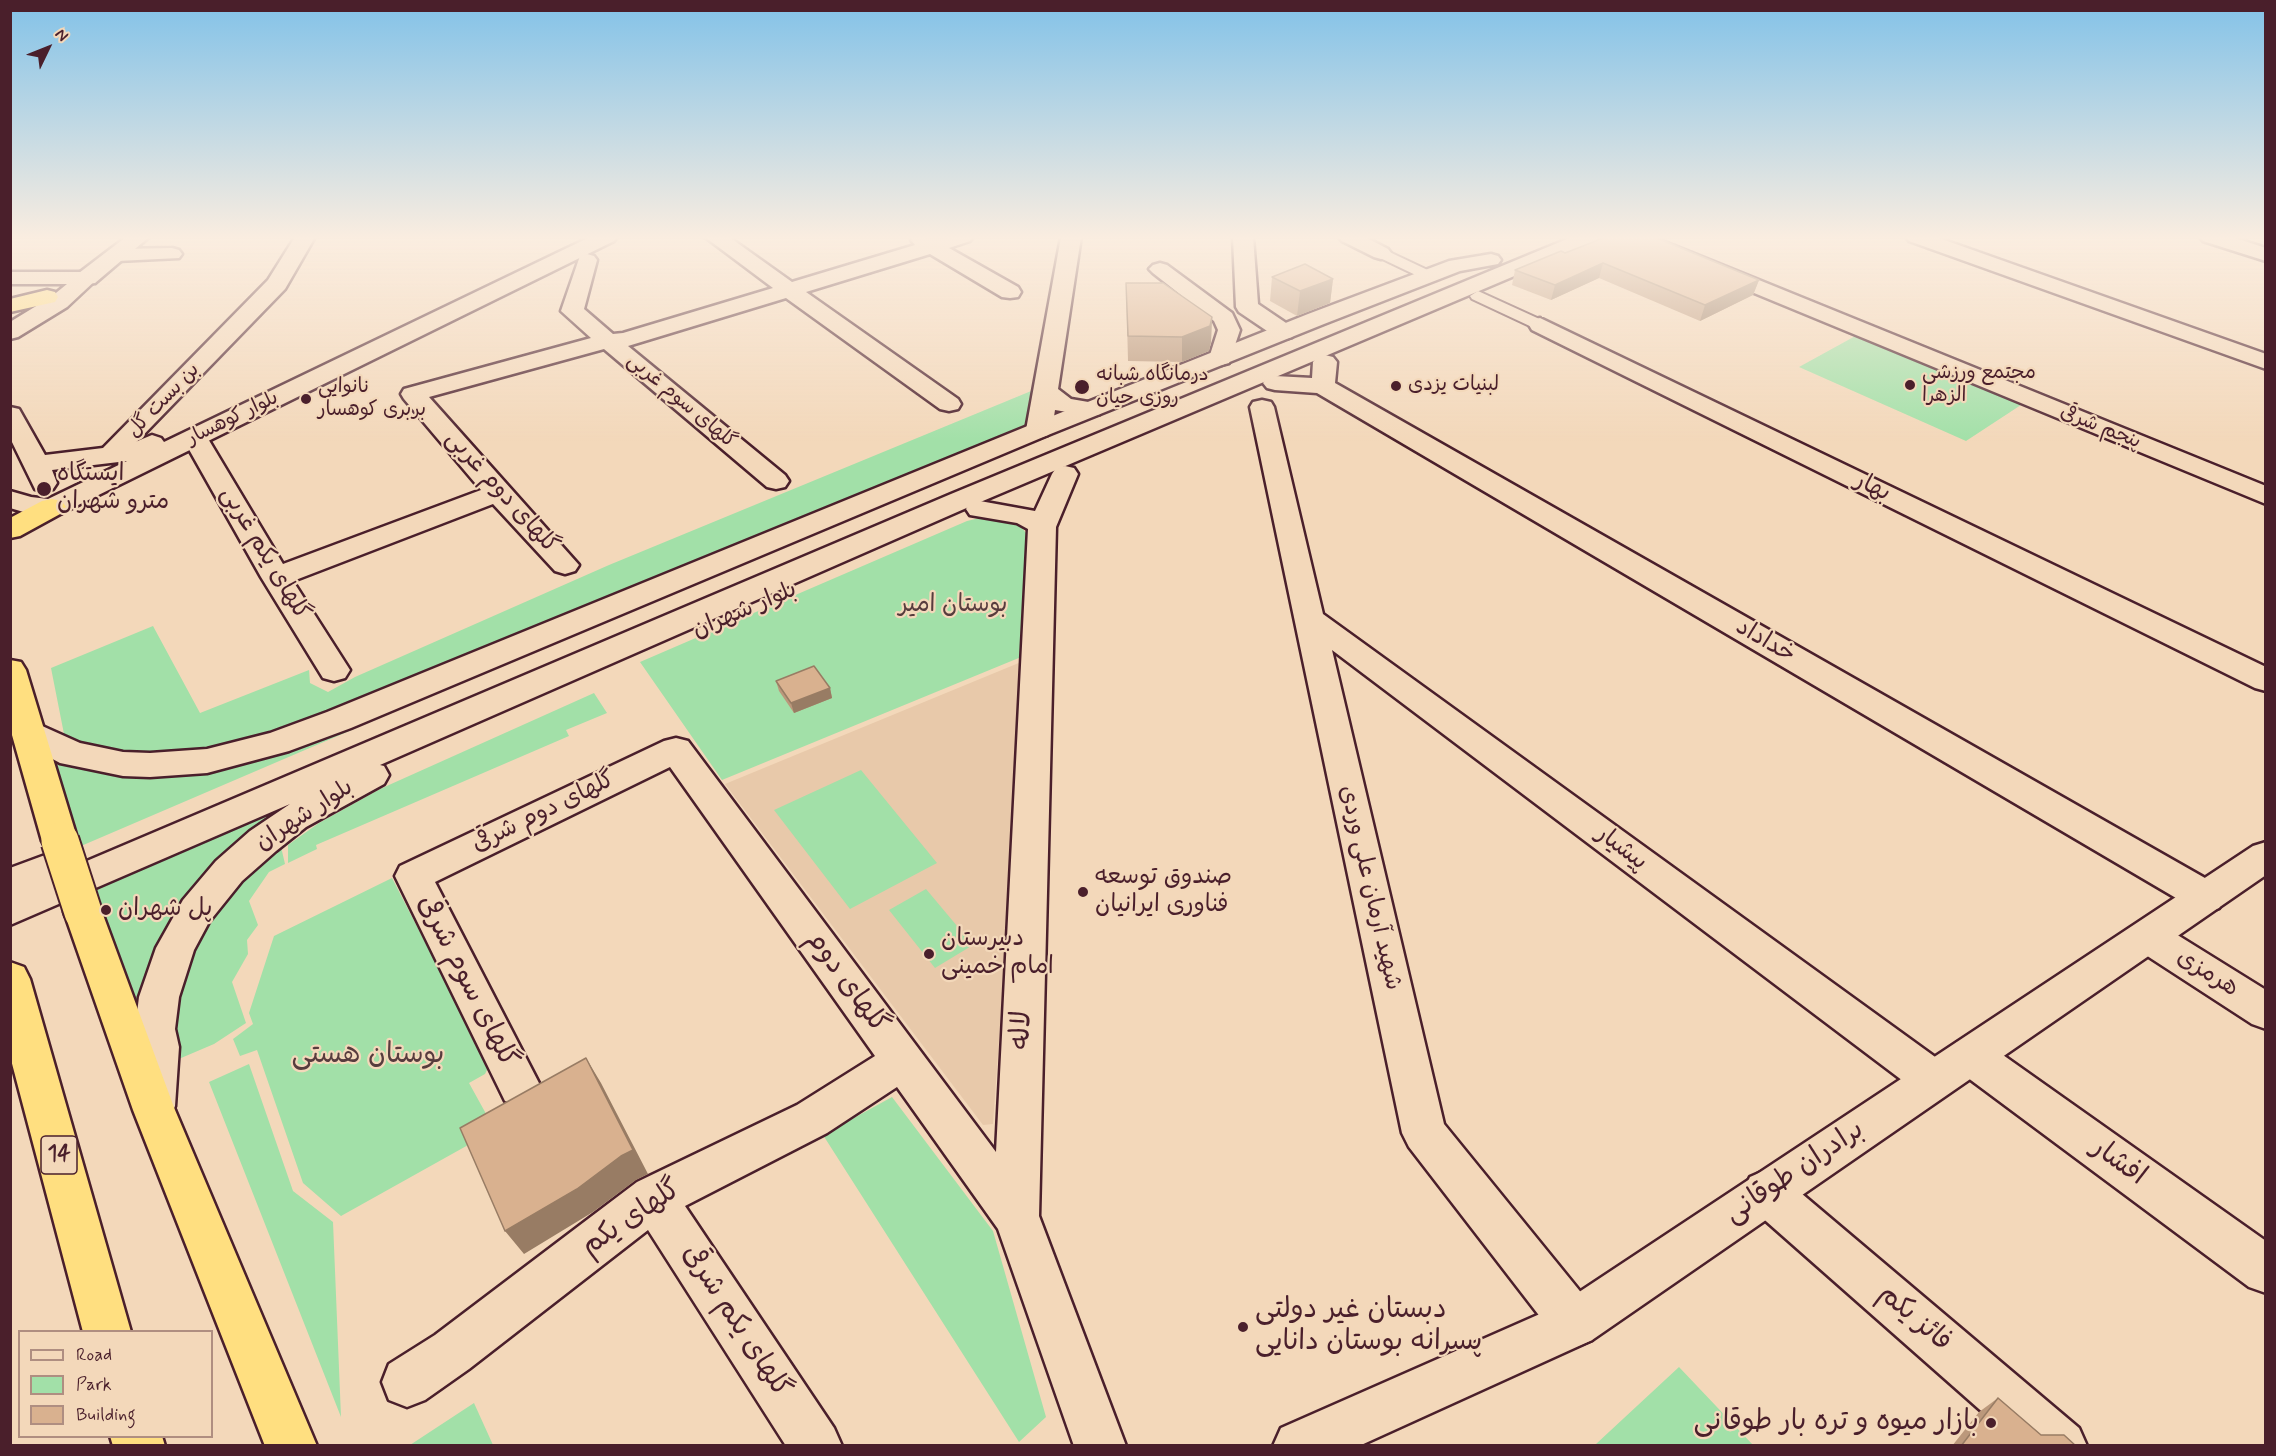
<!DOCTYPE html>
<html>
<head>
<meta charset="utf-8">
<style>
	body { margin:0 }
	#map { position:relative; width:2276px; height:1456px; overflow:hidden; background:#f3d8ba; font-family:Mynerve,sans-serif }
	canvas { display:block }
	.frame { position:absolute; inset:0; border:12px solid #4a1f2b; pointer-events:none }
	.legend { position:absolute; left:18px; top:1330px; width:195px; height:108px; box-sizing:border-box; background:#f3d8ba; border:2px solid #af8e81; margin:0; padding:8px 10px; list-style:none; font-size:18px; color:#4a1f2b }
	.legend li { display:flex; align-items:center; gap:12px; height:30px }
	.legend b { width:30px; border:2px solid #af8e81 }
	.north { position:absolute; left:18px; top:18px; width:60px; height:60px; -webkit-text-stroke:4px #f3d8ba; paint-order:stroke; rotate:47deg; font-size:16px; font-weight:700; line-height:24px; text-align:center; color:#4a1f2b }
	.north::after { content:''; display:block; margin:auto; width:21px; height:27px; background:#4a1f2b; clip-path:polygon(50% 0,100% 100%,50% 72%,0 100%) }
</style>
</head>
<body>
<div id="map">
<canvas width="2276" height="1456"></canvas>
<div class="frame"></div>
<ul class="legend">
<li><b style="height:8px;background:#f3d8ba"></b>Road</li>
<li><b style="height:16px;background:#a2e0a8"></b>Park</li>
<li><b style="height:16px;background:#d9b18f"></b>Building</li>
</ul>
<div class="north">N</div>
</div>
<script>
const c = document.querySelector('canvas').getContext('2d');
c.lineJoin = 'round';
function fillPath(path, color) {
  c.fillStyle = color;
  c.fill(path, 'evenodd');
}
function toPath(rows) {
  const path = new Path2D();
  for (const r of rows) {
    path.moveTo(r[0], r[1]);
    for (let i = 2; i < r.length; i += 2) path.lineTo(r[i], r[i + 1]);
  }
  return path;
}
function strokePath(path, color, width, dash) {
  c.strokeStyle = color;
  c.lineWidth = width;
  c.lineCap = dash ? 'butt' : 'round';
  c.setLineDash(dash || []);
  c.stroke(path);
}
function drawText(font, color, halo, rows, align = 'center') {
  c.font = font + ' Mynerve,"Playpen Sans Arabic",sans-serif';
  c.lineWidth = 4.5;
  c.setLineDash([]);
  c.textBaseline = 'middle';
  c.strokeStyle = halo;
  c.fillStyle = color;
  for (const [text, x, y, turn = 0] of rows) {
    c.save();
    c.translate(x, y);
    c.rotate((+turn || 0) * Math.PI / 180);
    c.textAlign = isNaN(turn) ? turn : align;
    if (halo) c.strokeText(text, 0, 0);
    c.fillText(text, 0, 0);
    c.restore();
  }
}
fillPath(toPath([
	[1026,660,993,1124,983,1125,725,784]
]), '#e8c9aa');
fillPath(toPath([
	[1859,334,2024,403,1966,441,1799,367],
	[1036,389,1031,418,1022,432,283,735,162,758,80,747,64,734,51,668,153,626,200,713,309,670,310,683,328,692,355,677,609,565],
	[992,515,1017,521,1031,540,1026,655,722,780,640,662,967,521],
	[594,693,607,713,566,730,569,736,316,845,317,849,288,863,288,845,319,823,380,789],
	[349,720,354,729,81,846,51,750,109,770],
	[861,770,937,863,850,909,774,810],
	[341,775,242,847,142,1037,96,890,190,843],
	[279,838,285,864,269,872,249,901,258,925,247,940,248,954,232,982,246,1023,214,1044,167,1064,185,944],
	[392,878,489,1066,485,1074,469,1083,495,1130,341,1216,303,1183,257,1050,240,1056,233,1039,253,1024,249,1013,274,936],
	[926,889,973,945,935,968,889,910],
	[249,1064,293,1191,333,1222,341,1417,209,1082],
	[892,1097,993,1231,1046,1417,1019,1442,823,1135],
	[1679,1367,1753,1445,1596,1445,1596,1444],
	[474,1403,493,1445,410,1445]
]), '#a2e0a8');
const pedestrian = toPath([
	[1381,248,1434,273,1437,276,1434,279,1424,279,1376,256,1373,253,1381,248],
	[1478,291,1546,322,1548,325,1546,328,1534,328,1472,299,1470,296,1478,291]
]);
const minor = toPath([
	[295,237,315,237,285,289,121,458,112,461,103,458,99,453,103,448,268,280,295,237],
	[705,237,729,237,792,282,915,245,911,240,913,237,934,239,973,237,970,241,949,248,1018,287,1021,292,1018,297,1010,298,1002,297,930,254,806,292,958,399,961,404,958,409,949,411,940,409,786,298,628,346,785,475,789,481,785,487,776,489,767,487,604,349,429,397,579,565,575,571,565,574,555,571,493,504,293,581,350,670,345,678,334,681,323,678,261,577,182,437,186,432,195,429,204,432,283,564,481,490,404,399,401,394,404,389,591,338,561,311,580,256,587,254,594,256,597,260,584,309,613,334,623,333,773,288,705,237],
	[1061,237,1081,237,1058,389,1071,399,1100,404,1103,409,1100,414,1091,416,1055,410,1052,430,1048,435,1039,438,1030,435,1026,430,1061,237],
	[1233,237,1253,237,1258,304,1292,327,1295,332,1292,337,1284,339,1276,337,1239,312,1236,307,1233,237],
	[1339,237,1365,237,1388,249,1391,253,1388,257,1381,259,1374,257,1342,241,1339,237],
	[1625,237,1653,237,2266,486,2266,504,1628,241,1625,237],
	[1906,237,1936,237,2266,354,2266,369,1909,241,1906,237],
	[2200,237,2232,237,2266,248,2266,261,2203,241,2200,237],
	[172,248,179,250,182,254,179,258,117,261,110,259,107,255,110,251,117,249,172,248],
	[1160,263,1167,265,1232,313,1240,330,1229,363,1221,365,1213,363,1209,358,1218,330,1214,321,1153,273,1149,269,1153,265,1160,263],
	[1540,318,2266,667,2266,691,2255,688,1532,330,1529,325,1532,320,1540,318],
	[1325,355,1333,357,1337,362,1335,383,2219,886,2225,897,2219,908,2206,912,2193,908,1317,393,1275,390,1267,388,1263,383,1267,378,1275,376,1312,378,1313,362,1317,357,1325,355],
	[1262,400,1271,402,1274,407,1323,614,1949,1067,1955,1080,1949,1093,1934,1099,1919,1093,1332,650,1444,1124,1592,1306,1599,1323,1592,1340,1575,1347,1558,1340,1409,1147,1402,1133,1250,407,1253,402,1262,400],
	[1065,466,1074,468,1078,474,1056,527,1039,1216,1126,1446,1074,1446,998,1229,897,1087,827,1133,685,1206,834,1428,842,1446,786,1446,648,1230,469,1369,425,1400,407,1407,389,1400,382,1382,389,1364,435,1335,637,1182,797,1105,875,1056,670,767,435,882,541,1087,535,1101,520,1106,505,1101,395,876,400,866,664,741,676,738,688,741,996,1152,1028,529,1017,523,970,515,966,509,970,503,980,501,1035,511,1052,474,1056,468,1065,466],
	[2149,921,2163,926,2266,990,2266,1029,2252,1024,2135,948,2130,937,2135,926,2149,921],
	[1971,1038,1986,1043,2266,1241,2266,1293,2249,1287,1956,1069,1950,1056,1956,1043,1971,1038],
	[1766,1170,1782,1177,2079,1428,2087,1446,2021,1446,1750,1207,1743,1192,1750,1177,1766,1170]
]);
const tertiary = toPath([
	[126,237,149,237,95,283,87,284,79,283,76,278,79,273,126,237],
	[2266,842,2266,875,1592,1340,1359,1446,1273,1446,1281,1428,1558,1306,2253,846,2266,842]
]);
const secondary = toPath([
	[590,237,617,237,614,241,62,513,52,515,27,513,10,508,10,491,31,497,48,499,127,461,52,470,57,483,53,489,44,491,35,489,10,438,10,407,19,409,45,455,128,445,152,435,161,438,164,442,590,237],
	[1572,237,1600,237,1597,241,971,506,380,765,384,766,389,775,384,784,306,827,276,851,242,881,209,922,194,950,179,997,175,1029,179,1047,175,1106,169,1120,154,1126,139,1120,133,1106,137,1047,135,1029,139,997,156,948,183,900,216,861,250,831,290,804,10,925,10,868,64,848,77,852,82,863,951,494,1572,237],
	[1491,254,1498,256,1501,260,1498,264,1460,271,1324,324,1048,435,351,728,289,751,207,773,150,777,123,776,60,763,19,741,14,733,19,725,31,721,80,743,123,752,150,753,207,749,270,733,327,712,1030,425,1308,314,1449,261,1491,254],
	[10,272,87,272,95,273,98,278,67,307,18,337,10,339,10,322,51,297,67,284,10,284,10,272]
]);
const trunk = toPath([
	[47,290,55,292,58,297,55,302,10,312,10,299,47,290],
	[52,499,62,501,66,507,62,513,20,536,10,538,10,518,42,501,52,499],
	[10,660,21,662,26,670,78,841,73,851,60,855,47,851,42,841,10,728,10,660],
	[83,897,96,901,102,912,175,1110,317,1446,265,1446,133,1110,64,912,70,901,83,897],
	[10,962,24,967,30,979,131,1332,83,1332,10,1056,10,962],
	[110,1436,162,1436,165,1446,113,1446,110,1436]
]);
strokePath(pedestrian, '#4a1f2b', 4);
strokePath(minor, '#4a1f2b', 5);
strokePath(tertiary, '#4a1f2b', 5);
strokePath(secondary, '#4a1f2b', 5);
strokePath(trunk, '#4a1f2b', 5);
fillPath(pedestrian, '#f3d8ba');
fillPath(minor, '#f3d8ba');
fillPath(tertiary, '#f3d8ba');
fillPath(secondary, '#f3d8ba');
fillPath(trunk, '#ffdf80');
const trunkBridge = toPath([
	[60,841,83,912]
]);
strokePath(trunkBridge, '#4a1f2b', 41, []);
strokePath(trunkBridge, '#ffdf80', 37);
fillPath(toPath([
	[1565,253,1759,280,1753,295,1700,321,1599,278,1551,300,1512,285,1515,270],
	[1272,277,1333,279,1330,303,1297,316,1270,301],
	[1126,283,1212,317,1211,342,1209,351,1182,362,1128,361],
	[776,681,830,688,832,698,794,713,779,691],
	[1998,1398,2041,1435,2076,1446,1952,1446,1979,1412]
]), '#bb987b');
fillPath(toPath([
	[1603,263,1599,278,1551,300,1555,285],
	[1333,279,1330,303,1297,316,1300,291],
	[1759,280,1753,295,1700,321,1705,305],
	[1212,317,1211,342,1209,351,1182,362,1182,337],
	[830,688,832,698,794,713,791,703],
	[586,1058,601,1083,648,1174,636,1180,593,1212,524,1254,505,1231]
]), '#987c64');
const building = toPath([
	[1606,237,1654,237,1759,280,1705,305,1603,263,1555,285,1515,270,1561,251,1565,253,1606,237],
	[1305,264,1333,279,1300,291,1272,277,1305,264],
	[1126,283,1163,283,1212,317,1210,326,1182,337,1128,336,1126,283],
	[814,666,830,688,791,703,776,681,814,666],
	[586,1058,633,1150,621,1156,577,1189,505,1231,460,1128,586,1058],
	[1998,1398,2041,1435,2064,1435,2076,1446,1961,1446,1998,1398]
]);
fillPath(building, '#d9b18f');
strokePath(building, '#987c64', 1.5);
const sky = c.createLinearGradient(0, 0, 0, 441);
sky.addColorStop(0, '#82c2e8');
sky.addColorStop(0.54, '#faede0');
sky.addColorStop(1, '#faede000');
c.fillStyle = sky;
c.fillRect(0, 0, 2276, 441);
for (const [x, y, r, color] of [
	[1910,385,6,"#4a1f2b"],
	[1396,386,6,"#4a1f2b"],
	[1082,387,8,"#4a1f2b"],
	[306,399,6,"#4a1f2b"],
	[44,489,8,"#4a1f2b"],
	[1083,892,6,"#4a1f2b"],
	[106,910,6,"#4a1f2b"],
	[929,954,6,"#4a1f2b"],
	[1243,1327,6,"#4a1f2b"],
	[1991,1423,6,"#4a1f2b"]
]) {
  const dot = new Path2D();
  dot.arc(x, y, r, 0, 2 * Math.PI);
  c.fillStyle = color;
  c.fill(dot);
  strokePath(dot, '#f3d8ba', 2);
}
drawText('20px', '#4a1f2b', '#f3d8ba', [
	["مجتمع ورزشی",1922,374],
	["الزهرا",1922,397],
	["درمانگاه شبانه",1096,376],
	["روزی حیان",1096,399],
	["لبنیات یزدی",1408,386],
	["نانوایی",318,388],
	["بربری کوهسار",318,411]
], 'left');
drawText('20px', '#4a1f2b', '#f3d8ba', [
	["بن بست گل",164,401,-46],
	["گلهای سوم غربی",681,402,40],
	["بلوار کوهسار",233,419,-26],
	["پنجم شرقی",2100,428,22]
]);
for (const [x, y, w] of [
	[59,1155,36]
]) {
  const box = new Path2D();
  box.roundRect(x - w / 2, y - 19, w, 38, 4.5);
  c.fillStyle = '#f3d8ba';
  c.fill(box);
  strokePath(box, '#4a1f2b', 1.5);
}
drawText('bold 22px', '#4a1f2b', null, [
	["14",59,1155]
]);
drawText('24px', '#4a1f2b', '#f3d8ba', [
	["ایستگاه",57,475],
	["مترو شهران",57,503],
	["صندوق توسعه",1095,878],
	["فناوری ایرانیان",1095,906],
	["پل شهران",118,910],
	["دبیرستان",941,940],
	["امام خمینی",941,968]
], 'left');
drawText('24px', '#4a1f2b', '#f3d8ba', [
	["بهار",1872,488,26],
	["گلهای دوم غربی",501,493,48],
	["گلهای یکم غربی",264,554,59],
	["بلوار شهران",745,611,-23],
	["خداداد",1765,642,30],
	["گلهای دوم شرقی",544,813,-26],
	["بلوار شهران",305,816,-33],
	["پیشیار",1621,849,37],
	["شهید آرمان علی وردی",1369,888,77],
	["هرمزی",2207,974,32]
]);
drawText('24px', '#573c3e', '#f3d8ba', [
	["بوستان امیر",953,606]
]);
drawText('28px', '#4a1f2b', '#f3d8ba', [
	["گلهای سوم شرقی",466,982,63],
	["گلهای دوم",846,983,54],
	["لاله",1023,1030,-88],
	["افشار",2118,1163,36],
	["برادران طوقانی",1795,1173,-34],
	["گلهای یکم",632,1219,-34],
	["فائز یکم",1914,1319,41],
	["گلهای یکم شرقی",735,1322,57]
]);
drawText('28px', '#573c3e', '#f3d8ba', [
	["بوستان هستی",368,1056]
]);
drawText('28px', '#4a1f2b', '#f3d8ba', [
	["دبستان غیر دولتی",1255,1311],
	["پسرانه بوستان دانایی",1255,1343],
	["بازار میوه و تره بار طوقانی",1979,1423,"right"]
], 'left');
</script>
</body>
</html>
